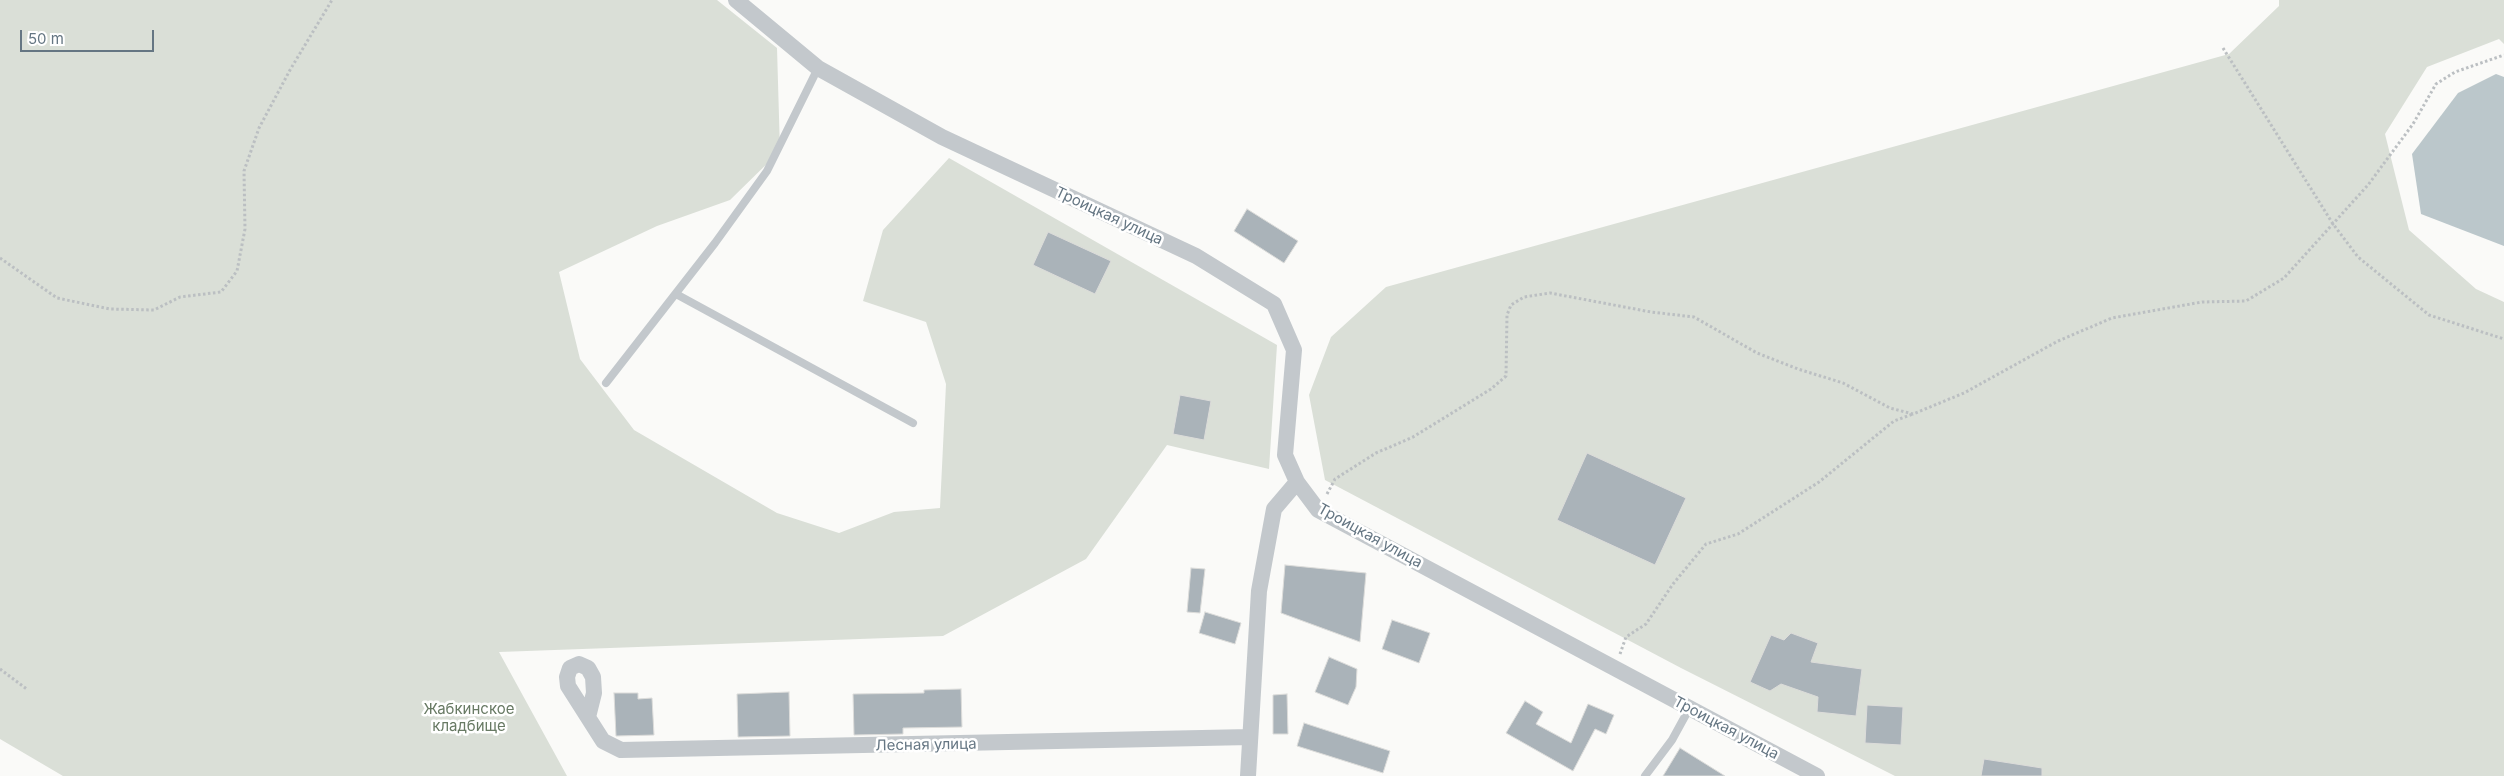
<!DOCTYPE html>
<html>
<head>
<meta charset="utf-8">
<style>
	body { margin:0 }
	#map { position:relative; width:2504px; height:776px; overflow:hidden; background:#fafaf8; font-family:Inter,sans-serif }
	canvas { display:block }
	.scale { position:absolute; left:20px; top:30px; width:134px; height:22px; box-sizing:border-box; border:2px solid #657683; border-top:0; padding-left:6px; font-size:15px; line-height:18px; white-space:nowrap; color:#657683; -webkit-text-stroke:4px #fff; paint-order:stroke }
</style>
</head>
<body>
<div id="map">
<canvas width="2504" height="776"></canvas>
<div class="scale">50 m</div>
</div>
<script>
const c = document.querySelector('canvas').getContext('2d');
c.lineJoin = 'round';
function fillPath(path, color) {
  c.fillStyle = color;
  c.fill(path, 'evenodd');
}
function toPath(rows) {
  const path = new Path2D();
  for (const r of rows) {
    path.moveTo(r[0], r[1]);
    for (let i = 2; i < r.length; i += 2) path.lineTo(r[i], r[i + 1]);
  }
  return path;
}
function strokePath(path, color, width, dash) {
  c.strokeStyle = color;
  c.lineWidth = width;
  c.lineCap = dash ? 'butt' : 'round';
  c.setLineDash(dash || []);
  c.stroke(path);
}
function drawText(font, color, halo, rows, align = 'center') {
  c.font = font + ' Inter,sans-serif';
  c.lineWidth = 5;
  c.setLineDash([]);
  c.textBaseline = 'middle';
  c.strokeStyle = halo;
  c.fillStyle = color;
  for (const [text, x, y, turn = 0] of rows) {
    c.save();
    c.translate(x, y);
    c.rotate((+turn || 0) * Math.PI / 180);
    c.textAlign = isNaN(turn) ? turn : align;
    if (halo) c.strokeText(text, 0, 0);
    c.fillText(text, 0, 0);
    c.restore();
  }
}
fillPath(toPath([
	[0,0,717,0,777,48,780,151,730,200,657,226,559,272,580,359,634,430,777,513,839,533,894,512,940,508,946,384,926,322,863,301,883,230,949,158,1277,345,1269,469,1167,445,1086,559,943,636,499,652,567,776,63,776,0,739],
	[2279,0,2504,0,2504,44,2499,39,2427,67,2385,134,2409,230,2476,289,2504,302,2504,776,1895,776,1681,668,1325,480,1309,395,1331,337,1386,287,2229,54,2279,6]
]), '#dadfd7');
fillPath(toPath([
	[2496,74,2504,77,2504,246,2421,214,2412,154,2458,93]
]), '#bbc7cb');
const building = toPath([
	[1247,209,1298,241,1284,263,1234,231,1247,209],
	[1048,232,1111,261,1095,294,1033,265,1048,232],
	[1180,395,1211,401,1204,440,1173,434,1180,395],
	[1587,453,1686,498,1655,565,1557,520,1587,453],
	[1285,565,1366,573,1360,642,1281,613,1285,565],
	[1191,568,1205,569,1200,613,1187,612,1191,568],
	[1205,612,1241,623,1235,644,1199,633,1205,612],
	[1392,620,1430,633,1419,663,1382,649,1392,620],
	[1791,633,1818,643,1811,662,1862,669,1856,716,1817,712,1818,697,1781,684,1770,691,1750,682,1771,635,1784,640,1791,633],
	[1329,657,1357,669,1356,687,1348,705,1315,692,1329,657],
	[961,689,962,727,903,728,903,734,854,735,853,694,924,693,924,690,961,689],
	[789,692,790,736,738,737,737,694,789,692],
	[614,693,638,693,638,699,652,698,654,735,616,736,614,693],
	[1287,694,1288,734,1273,734,1273,695,1287,694],
	[1525,701,1543,712,1536,724,1571,743,1588,704,1614,715,1606,734,1595,729,1573,771,1506,733,1525,701],
	[1867,705,1903,707,1901,745,1865,743,1867,705],
	[1304,723,1390,751,1383,773,1297,746,1304,723],
	[1680,748,1725,776,1663,776,1680,748],
	[1984,759,2042,768,2042,776,1981,776,1984,759]
]);
fillPath(building, '#aab3b9');
strokePath(building, '#dcdcda', 1);
strokePath(toPath([
	[2223,48,2333,224,2358,257,2429,315,2504,339],
	[0,258,57,298,110,309,154,310,180,297,221,292,237,271,245,229,244,171,259,128,290,70,332,0],
	[1327,494,1335,479,1376,453,1413,437,1491,389,1506,376,1507,315,1511,305,1524,297,1550,293,1651,312,1694,317,1757,353,1798,369,1843,383,1890,408,1913,414,1964,393,2058,341,2112,318,2202,302,2246,301,2284,278,2368,185,2413,124,2436,84,2455,72,2504,55],
	[1620,654,1626,637,1646,624,1673,584,1706,544,1738,534,1819,482,1894,421,1913,414],
	[0,669,28,690]
]), '#bbbfc2', 3, [2.5, 2.5]);
strokePath(toPath([
	[676,294,913,423],
	[606,383,715,243,767,171,818,68],
	[1645,776,1672,740,1689,709]
]), '#c3c8cc', 8);
strokePath(toPath([
	[736,0,818,68,942,137,1196,256,1274,304,1294,350,1285,455,1297,482,1318,510,1817,776],
	[588,717,594,693,593,677,588,668,579,664,570,668,567,677,568,686,603,741,621,750,1250,737],
	[1248,776,1259,591,1274,509,1297,482]
]), '#c3c8cc', 16);
drawText('15px', '#657683', '#fff', [
	["Троицкая улица",1109,216,25],
	["Троицкая улица",1370,536,29],
	["Троицкая улица",1726,728,28],
	["Лесная улица",926,745,-1]
]);
drawText('15px', '#687a64', '#fff', [
	["Жабкинское",469,709],
	["кладбище",469,726]
]);
</script>
</body>
</html>
